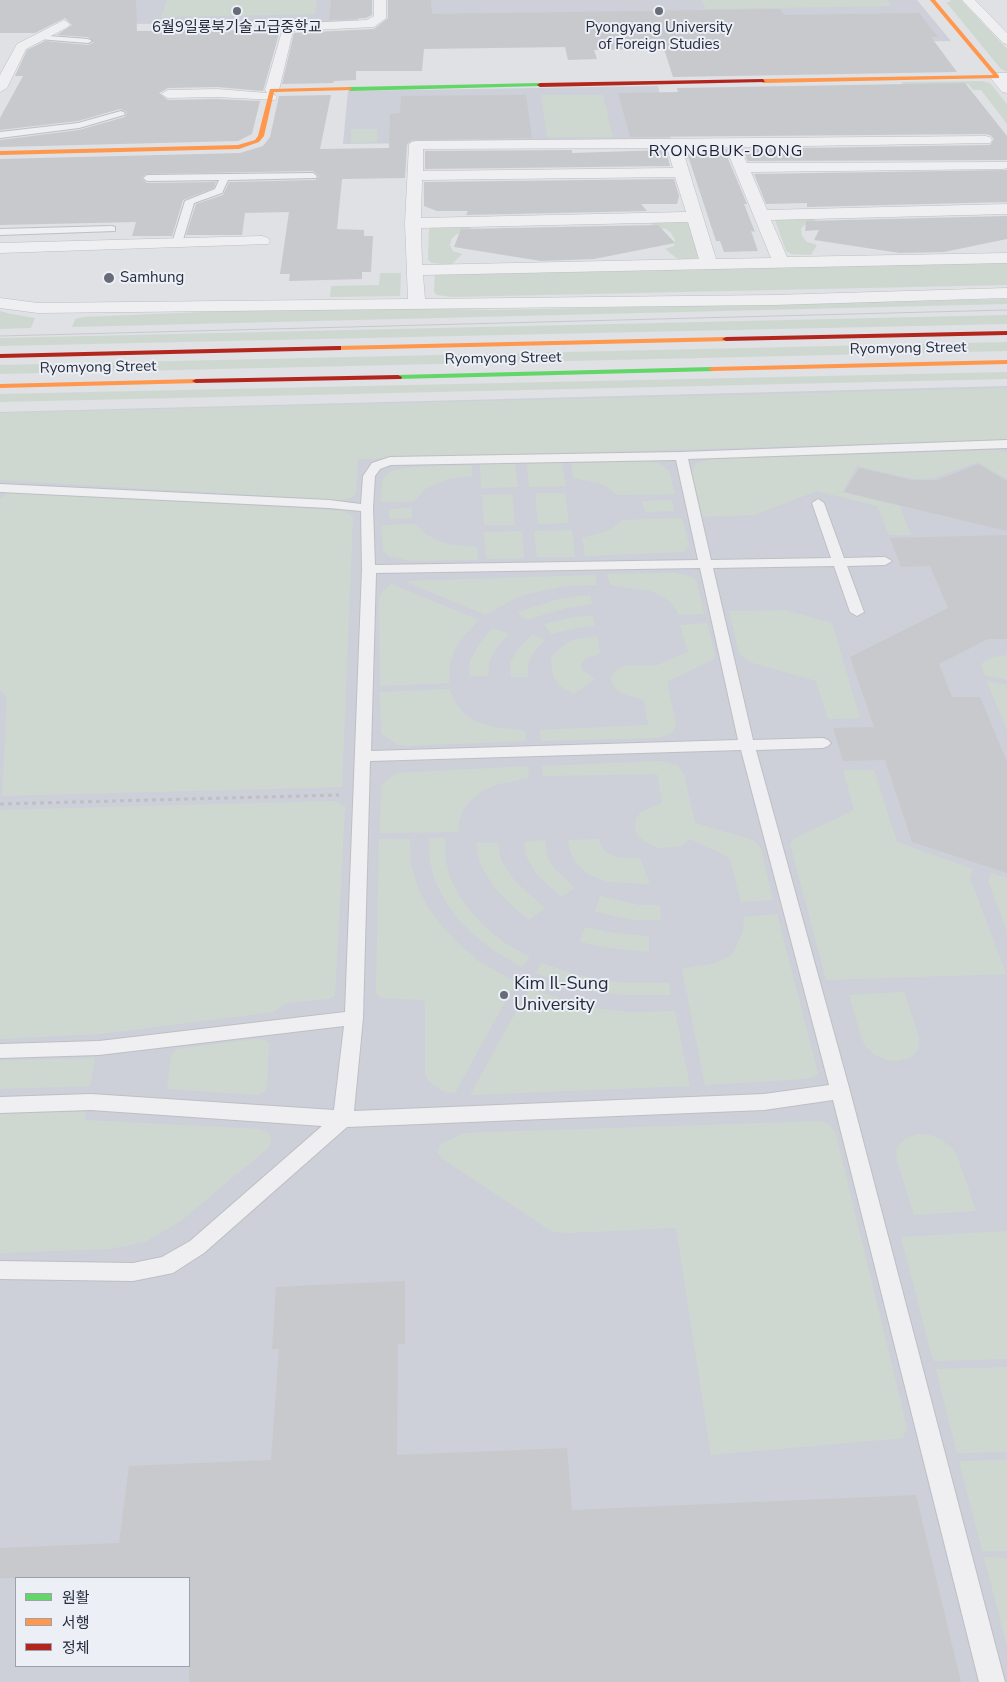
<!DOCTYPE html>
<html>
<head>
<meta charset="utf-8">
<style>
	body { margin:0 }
	#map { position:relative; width:1007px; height:1682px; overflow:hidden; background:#dfe1e5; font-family:"Nunito Sans","Noto Sans KR",sans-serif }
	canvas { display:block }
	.legend { position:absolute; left:15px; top:1577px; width:175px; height:90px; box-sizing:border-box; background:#eceff5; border:1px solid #9da1ac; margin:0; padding:6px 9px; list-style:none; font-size:15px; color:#262d3e }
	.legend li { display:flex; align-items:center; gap:10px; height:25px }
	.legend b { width:25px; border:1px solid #9da1ac }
</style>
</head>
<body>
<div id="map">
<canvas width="1007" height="1682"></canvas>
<ul class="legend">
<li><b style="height:6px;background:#63d668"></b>원활</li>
<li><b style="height:6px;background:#ff974d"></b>서행</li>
<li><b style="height:6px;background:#b3261e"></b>정체</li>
</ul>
</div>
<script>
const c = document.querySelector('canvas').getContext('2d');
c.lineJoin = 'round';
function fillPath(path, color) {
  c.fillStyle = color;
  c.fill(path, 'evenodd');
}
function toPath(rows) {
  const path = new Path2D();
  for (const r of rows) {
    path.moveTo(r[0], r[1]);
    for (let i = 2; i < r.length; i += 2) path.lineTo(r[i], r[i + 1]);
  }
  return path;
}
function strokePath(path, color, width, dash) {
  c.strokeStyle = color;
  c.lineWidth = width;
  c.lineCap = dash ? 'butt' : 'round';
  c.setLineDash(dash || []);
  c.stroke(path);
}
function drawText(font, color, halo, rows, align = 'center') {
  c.font = font + ' "Nunito Sans","Noto Sans KR",sans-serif';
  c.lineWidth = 4;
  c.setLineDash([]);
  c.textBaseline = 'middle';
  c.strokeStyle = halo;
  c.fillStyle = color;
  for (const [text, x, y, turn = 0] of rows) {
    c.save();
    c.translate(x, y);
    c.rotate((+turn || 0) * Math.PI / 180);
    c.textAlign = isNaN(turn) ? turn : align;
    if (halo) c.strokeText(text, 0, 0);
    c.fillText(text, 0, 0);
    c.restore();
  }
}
fillPath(toPath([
	[119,0,361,0,358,23,107,24],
	[391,0,917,0,951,41,800,43,391,25],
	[658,86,671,140,343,144,348,91],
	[1007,386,1007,1682,0,1682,0,412],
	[16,1578,189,1578,189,1666,16,1666]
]), '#cdd0d8');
fillPath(toPath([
	[167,0,317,0,315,14,161,17],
	[701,0,887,0,892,6,706,9],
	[950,0,961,0,1007,49,1007,72,1001,69,946,2,950,2],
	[982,81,990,83,1007,104,1007,124,981,90,973,90,968,84,903,85,901,82],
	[541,95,603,95,613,137,547,137],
	[351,129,377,129,377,142,351,143],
	[814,217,816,224,804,225,801,229,802,236,807,242,817,245,811,255,791,254,786,251,775,220,780,218],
	[650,221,685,222,692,224,700,255,697,258,679,260,665,249,674,246,675,240,671,233,666,229,653,228],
	[471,225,470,232,457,234,452,238,450,245,453,251,462,254,451,265,432,263,428,260,429,229,436,226],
	[1007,262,1007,285,1004,285,452,297,437,295,434,292,435,274],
	[380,273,401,273,400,296,330,297,331,286,379,285],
	[1007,299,1007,304,72,327,75,319,84,317,249,310,408,308,492,310],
	[0,311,11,314,35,318,31,328,0,329],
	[1007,315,1007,324,0,346,0,338],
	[1007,342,1007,351,0,374,0,365],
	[1007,372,1007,379,0,402,0,394],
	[1007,388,1007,440,358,459,356,493,351,498,340,500,0,480,0,413],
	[995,450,1007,452,1007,479,978,462,934,478,914,479,857,466,842,492,900,506,911,535,889,535,877,506,817,491,754,515,703,517,691,473,697,463,712,459],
	[646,461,658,463,669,471,675,494,618,495,602,484,573,478,571,463],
	[527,463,562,463,566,486,529,487],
	[515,464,518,487,481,488,480,464],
	[472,465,472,476,448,479,436,484,425,489,414,502,381,502,382,482,385,476,391,471,413,467],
	[18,491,345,511,353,517,342,787,2,796,7,697,0,690,0,499,8,493],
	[535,493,565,493,569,523,538,524],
	[512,494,515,525,484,525,482,495],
	[672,500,674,511,645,512,642,501],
	[412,508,412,518,389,519,389,509],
	[682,518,689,544,684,552,585,556,582,538,610,530,622,520],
	[416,524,427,535,437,540,451,545,477,547,478,560,410,561,389,556,383,551,381,525],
	[572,530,575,557,537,557,534,531],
	[522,531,524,558,486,559,484,532],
	[676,573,693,577,697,582,704,614,679,615,673,605,665,598,651,591,610,585,607,574],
	[595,575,597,585,565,586,527,594,512,600,486,615,404,581],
	[391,584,479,620,461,639,454,651,450,664,449,683,380,686,379,598,383,591],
	[590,595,592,604,566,608,526,620,517,612,559,599],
	[785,610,832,623,860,718,828,719,816,681,749,662,739,653,729,611],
	[593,616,595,626,581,627,551,634,544,624,574,617],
	[707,623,715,655,714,659,667,682,676,724,672,733,658,738,541,741,540,730,648,725,644,700,622,694,616,689,611,681,612,675,616,670,627,665,655,666,688,652,680,625],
	[493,628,509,634,497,647,489,662,488,676,469,676,470,661,479,644],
	[532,635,545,640,532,654,528,664,528,677,511,677,510,664,516,651],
	[597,636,600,653,585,659,581,664,582,670,595,679,574,694,560,686,553,677,551,657,560,648,572,640],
	[1007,655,1007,680,984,675,981,664,989,658],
	[986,680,1007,685,1007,730],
	[449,689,458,707,466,715,479,723,495,727,525,731,526,741,405,746,397,745,381,733,380,692],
	[661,761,677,765,684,774,695,823,750,839,758,844,761,849,773,900,741,902,730,859,719,852,690,839,681,846,659,848,645,842,638,836,635,828,636,818,641,812,662,803,657,774,543,776,542,766],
	[528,766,529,778,499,784,484,790,471,800,463,810,459,822,458,832,380,833,381,786,388,779,397,773],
	[843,770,874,770,897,842,973,869,970,878,1006,974,826,980,790,844,795,838,854,810],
	[336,801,345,807,335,996,329,999,286,1003,274,1012,100,1034,0,1039,0,810],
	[429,838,445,838,446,862,451,880,460,897,472,913,487,929,505,943,530,957,522,967,493,950,474,935,457,918,445,900,435,881,430,862],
	[379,839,410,839,411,864,417,885,427,906,441,925,459,944,480,962,516,982,455,1093,444,1092,429,1082,425,1074,425,1003,423,1000,381,998,376,993],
	[599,839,602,848,609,854,618,858,640,858,650,884,608,882,589,875,577,864,570,852,568,840],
	[545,840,547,857,555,869,575,888,561,897,537,875,527,858,524,842],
	[476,843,498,843,501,860,514,880,545,908,529,920,510,904,493,886,480,864],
	[991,873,1007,878,1007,931,988,881],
	[600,896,639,905,660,905,661,920,634,920,595,912],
	[777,914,818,1073,814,1077,805,1079,705,1085,682,969,716,963,733,954,743,930,744,917],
	[585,927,613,933,649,936,649,952,609,948,580,942],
	[542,963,574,974,601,980,627,983,669,983,671,995,627,995,597,992,569,985,535,973],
	[529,988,563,1000,595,1008,628,1012,675,1011,690,1086,470,1095],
	[904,992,919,1037,919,1046,916,1053,908,1059,897,1061,886,1060,875,1055,867,1048,862,1040,849,995],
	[256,1039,265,1040,269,1044,267,1086,264,1092,258,1095,167,1089,171,1057,173,1052,177,1049],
	[95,1058,90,1086,0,1089,0,1061],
	[86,1112,85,1120,259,1129,269,1133,271,1143,267,1149,181,1221,145,1242,110,1249,0,1253,0,1113],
	[821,1121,830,1125,836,1134,907,1428,903,1438,711,1455,676,1228,567,1233,551,1231,444,1160,438,1153,440,1144,464,1133],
	[919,1134,931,1135,942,1140,952,1148,958,1158,976,1211,914,1215,897,1161,896,1151,900,1143,908,1137],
	[1007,1231,1007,1359,933,1361,901,1237],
	[1007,1367,1007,1452,957,1453,936,1369],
	[1007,1460,1007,1551,982,1551,959,1461],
	[984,1557,1007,1558,1007,1647]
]), '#ced8d0');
fillPath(toPath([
	[0,0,136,0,137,31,280,30,263,91,217,87,168,88,159,93,168,100,217,99,260,101,252,134,238,141,0,147,0,140,79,130,125,117,127,112,120,109,78,121,0,130,0,118,23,76,15,76,27,50,45,41,88,45,94,42,88,37,57,35,72,25,65,18,35,33,0,33],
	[331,0,372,0,372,15,366,18,329,20],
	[388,0,431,0,432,14,780,9,784,15,919,13,938,37,931,37,957,72,673,77,664,49,594,50,597,59,568,60,565,47,424,49,422,71,356,71,356,80,334,81,333,83,282,84,294,33,374,29,388,18],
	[965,83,1007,136,1007,160,748,161,741,149,990,145,994,139,990,135,985,134,630,137,618,93,678,92,677,88],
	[331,95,320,149,389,148,390,114,400,113,401,96,526,95,532,138,411,140,407,145,405,178,342,179,337,229,364,230,364,236,373,236,371,272,362,272,362,279,289,281,290,274,280,274,289,212,245,213,242,235,186,235,196,204,223,195,229,182,316,180,319,176,313,171,146,174,141,178,147,183,216,182,214,188,183,200,172,236,132,236,136,222,0,225,0,159,240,153,263,146,270,137,279,96],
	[728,149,726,154,747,204,744,204,755,232,751,231,758,251,724,252,720,241,716,241,688,156,688,160,685,150],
	[572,150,572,153,666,150,670,166,425,169,425,151],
	[1007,170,1007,202,807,207,807,203,766,204,754,174],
	[674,179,679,196,677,204,641,204,647,211,466,215,468,211,437,211,424,206,424,182],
	[1007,216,1007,239,944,252,900,253,814,240,819,230,805,231,806,221],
	[658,225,675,243,594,259,541,261,454,247,461,229],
	[978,464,1007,481,1007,531,844,492,859,468,912,480,937,480],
	[1007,535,1007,639,988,639,939,664,952,697,980,697,1007,762,1007,873,912,842,885,760,843,761,833,728,874,727,850,657,948,608,930,566,901,567,890,538],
	[405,1281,405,1344,398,1344,397,1455,567,1448,572,1510,916,1495,961,1682,189,1682,189,1578,0,1578,0,1548,119,1543,129,1466,271,1460,279,1349,272,1349,276,1287]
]), '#c7c9cd');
const lane = toPath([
	[36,35,88,39,92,41,88,43,39,39,35,37,36,35],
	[121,111,125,113,124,115,79,128,0,138,0,132,78,123,121,111],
	[313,173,317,176,316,178,228,180,222,193,194,203,182,243,177,246,172,243,185,201,215,189,219,180,147,181,143,178,147,175,313,173],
	[112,226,115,227,115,231,0,235,0,229,112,226],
	[1007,440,1007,448,688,459,711,560,831,558,812,503,818,499,824,503,844,558,885,557,892,561,885,565,847,566,864,612,857,616,850,612,834,566,713,568,753,740,823,738,828,740,831,743,828,746,823,748,756,750,850,1091,1005,1682,979,1682,833,1100,764,1110,347,1127,204,1253,173,1273,133,1281,0,1279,0,1261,133,1263,162,1257,190,1241,322,1126,91,1110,0,1113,0,1097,91,1094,334,1110,344,1026,99,1055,0,1058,0,1044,99,1041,345,1012,362,569,361,511,329,508,0,492,0,484,329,500,361,504,363,476,372,463,390,457,681,452,1007,440],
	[676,460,698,560,375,565,373,508,375,476,380,469,391,465,676,460],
	[700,568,738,740,371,751,376,573,700,568],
	[741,750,829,1085,764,1094,354,1111,363,1018,370,761,741,750]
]);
const street = toPath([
	[374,0,386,0,386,18,374,27,293,31,279,90,273,94,277,97,275,100,217,97,168,98,161,94,168,90,217,89,267,93,265,90,284,24,367,20,374,16,374,0],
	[962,0,975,0,1007,33,1007,44,1003,43,962,0],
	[64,20,70,24,68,27,26,49,7,88,0,92,0,75,17,44,64,20],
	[997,73,1007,73,1007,93,1002,92,990,77,997,73],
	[985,136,990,137,992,140,990,143,682,148,716,259,771,258,728,153,730,150,740,150,747,163,1007,162,1007,168,1003,169,751,172,767,210,1007,204,1007,214,771,220,787,257,1007,253,1007,263,423,275,425,299,774,295,1007,288,1007,298,774,305,38,313,0,308,0,298,38,303,408,299,405,223,409,145,411,142,416,141,985,136],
	[667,148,673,168,423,171,423,149,667,148],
	[675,177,686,212,421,218,422,180,675,177],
	[688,222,699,259,422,265,421,228,688,222],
	[262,236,268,238,270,241,268,244,0,253,0,243,262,236]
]);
strokePath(lane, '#bdbfc3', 2);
strokePath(street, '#bdbfc3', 1);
strokePath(toPath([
	[0,804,339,795]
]), '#bfbfc5', 3, [4, 4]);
fillPath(lane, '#efeff2');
fillPath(street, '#efeff2');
fillPath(toPath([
	[540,83,542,86,350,91,347,89,350,87,540,83],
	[712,367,716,369,715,371,398,379,394,377,398,375,712,367]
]), '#63d668');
fillPath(toPath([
	[930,0,935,0,999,76,999,78,763,83,760,81,763,79,993,75,930,0],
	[350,87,352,90,274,92,264,136,259,142,239,149,0,155,0,151,238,145,255,140,258,136,270,89,350,87],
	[726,337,729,337,729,341,338,350,334,348,338,346,726,337],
	[1007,360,1007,364,712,371,708,369,712,367,1007,360],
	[196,379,200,381,199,383,0,388,0,384,196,379]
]), '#ff974d');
fillPath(toPath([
	[763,79,765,82,540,87,537,85,540,83,763,79],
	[1007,331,1007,335,726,341,722,339,726,337,1007,331],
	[338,346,341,346,341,350,0,358,0,354,338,346],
	[398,375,402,377,401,379,196,383,192,381,196,379,398,375]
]), '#b3261e');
strokePath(toPath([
	[0,336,1007,310]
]), '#c8c9cd', 1);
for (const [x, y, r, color] of [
	[237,11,5,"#676c78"],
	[659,11,5,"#676c78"],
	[109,278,6,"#676c78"],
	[504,995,5,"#676c78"]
]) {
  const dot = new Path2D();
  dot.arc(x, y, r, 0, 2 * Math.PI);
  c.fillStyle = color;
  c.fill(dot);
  strokePath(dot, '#eceff5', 2);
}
drawText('15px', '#262d3e', '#eceff5', [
	["6월9일룡북기술고급중학교",237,28],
	["Pyongyang University",659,28],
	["of Foreign Studies",659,45],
	["Samhung",120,278,"left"]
]);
drawText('15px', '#262d3e', '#eceff5', [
	["Ryomyong Street",908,349,-1],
	["Ryomyong Street",503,359,-1],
	["Ryomyong Street",98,368,-1]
]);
c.letterSpacing = '1px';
drawText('16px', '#191e2f', '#eceff5', [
	["RYONGBUK-DONG",726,152]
]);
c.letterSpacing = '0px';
drawText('18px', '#262d3e', '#eceff5', [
	["Kim Il-Sung",514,985],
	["University",514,1006]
], 'left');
</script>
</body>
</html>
